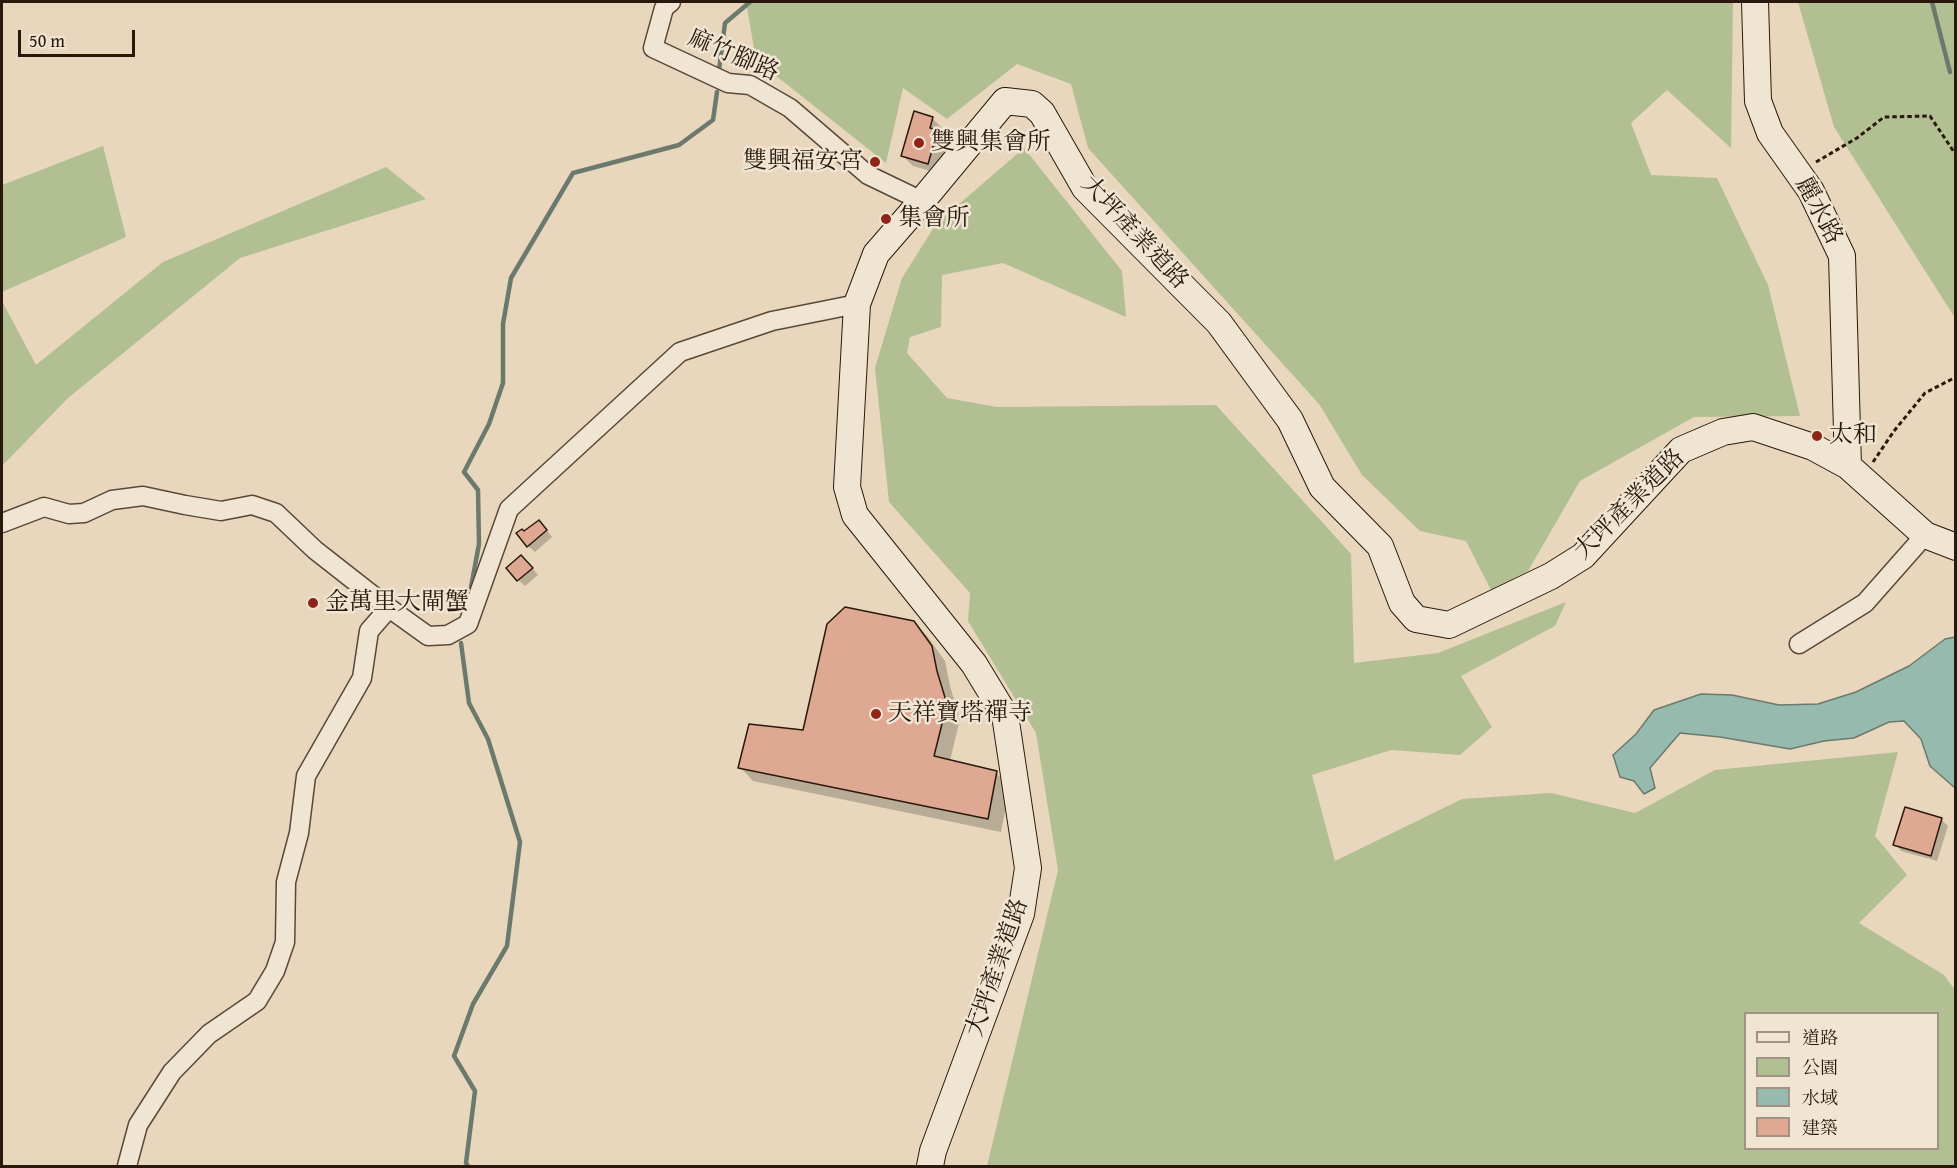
<!DOCTYPE html>
<html>
<head>
<meta charset="utf-8">
<style>
	body { margin:0 }
	#map { position:relative; width:1957px; height:1168px; overflow:hidden; background:#e8d7bc; font-family:"Gentium Book Plus","Noto Serif TC",serif }
	canvas { display:block }
	.frame { position:absolute; inset:0; border:3px solid #29190c; pointer-events:none }
	.legend { position:absolute; left:1744px; top:1012px; width:195px; height:138px; box-sizing:border-box; background:#f0e5d3; border:2px solid #a09383; margin:0; padding:8px 10px; list-style:none; font-size:18px; color:#29190c }
	.legend li { display:flex; align-items:center; gap:12px; height:30px }
	.legend b { width:30px; border:2px solid #a09383 }
	.scale { position:absolute; left:18px; top:30px; width:117px; height:27px; box-sizing:border-box; border:3px solid #29190c; border-top:0; padding-left:8px; font-size:18px; line-height:21px; white-space:nowrap; color:#29190c; -webkit-text-stroke:4px #f0e5d3; paint-order:stroke }
</style>
</head>
<body>
<div id="map">
<canvas width="1957" height="1168"></canvas>
<div class="frame"></div>
<ul class="legend">
<li><b style="height:8px;background:#f0e5d3"></b>道路</li>
<li><b style="height:16px;background:#b2bf93"></b>公園</li>
<li><b style="height:16px;background:#97baae"></b>水域</li>
<li><b style="height:16px;background:#dfa893"></b>建築</li>
</ul>
<div class="scale">50 m</div>
</div>
<script>
const c = document.querySelector('canvas').getContext('2d');
c.lineJoin = 'round';
function fillPath(path, color) {
  c.fillStyle = color;
  c.fill(path, 'evenodd');
}
function toPath(rows) {
  const path = new Path2D();
  for (const r of rows) {
    path.moveTo(r[0], r[1]);
    for (let i = 2; i < r.length; i += 2) path.lineTo(r[i], r[i + 1]);
  }
  return path;
}
function strokePath(path, color, width, dash) {
  c.strokeStyle = color;
  c.lineWidth = width;
  c.lineCap = dash ? 'butt' : 'round';
  c.setLineDash(dash || []);
  c.stroke(path);
}
function drawText(font, color, halo, rows, align = 'center') {
  c.font = font + ' "Gentium Book Plus","Noto Serif TC",serif';
  c.lineWidth = 5;
  c.setLineDash([]);
  c.textBaseline = 'middle';
  c.strokeStyle = halo;
  c.fillStyle = color;
  for (const [text, x, y, turn = 0] of rows) {
    c.save();
    c.translate(x, y);
    c.rotate((+turn || 0) * Math.PI / 180);
    c.textAlign = isNaN(turn) ? turn : align;
    if (halo) c.strokeText(text, 0, 0);
    c.fillText(text, 0, 0);
    c.restore();
  }
}
fillPath(toPath([
	[746,2,1733,2,1731,148,1667,90,1631,123,1651,175,1717,178,1768,285,1800,416,1694,417,1580,481,1528,571,1491,590,1466,541,1420,531,1362,475,1319,404,1088,148,1071,84,1017,64,947,119,903,88,886,163,756,60],
	[1798,2,1955,2,1955,318,1834,127],
	[103,146,126,237,2,292,2,185],
	[1024,148,1122,271,1126,317,1003,263,942,275,941,327,910,337,907,353,947,398,997,407,1216,405,1351,554,1354,663,1438,653,1566,602,1555,626,1461,676,1492,727,1460,755,1391,750,1312,775,1335,861,1462,799,1551,793,1635,813,1715,770,1898,752,1875,836,1907,875,1859,923,1944,975,1955,990,1955,1166,987,1166,1058,870,1036,733,968,621,970,593,889,502,875,368,902,278,936,224],
	[1746,1014,1938,1014,1938,1148,1746,1148],
	[386,167,426,199,240,258,68,398,2,466,2,301,36,365,163,262]
]), '#b2bf93');
const water = toPath([
	[1955,637,1955,788,1930,766,1921,739,1904,721,1889,722,1854,738,1824,741,1790,749,1720,737,1680,733,1650,768,1655,788,1644,794,1634,781,1620,777,1613,755,1636,734,1654,710,1701,694,1732,695,1779,705,1818,704,1856,692,1909,666,1945,639,1955,637]
]);
fillPath(water, '#97baae');
strokePath(water, '#6b7a6d', 1.5);
fillPath(toPath([
	[932,118,942,128,940,135,947,142,938,173,913,166,903,156],
	[545,528,552,537,535,552,528,546,525,533],
	[528,563,538,575,525,586,518,580],
	[913,622,927,636,945,661,950,686,960,719,950,761,996,773,1010,786,1001,832,753,781,740,767,804,732],
	[1941,819,1948,826,1937,861,1901,851,1895,844]
]), '#0003');
strokePath(toPath([
	[1932,2,1950,72],
	[719,70,725,23,750,2],
	[470,593,479,544,478,490,464,472,489,424,503,383,503,324,511,278,573,173,679,145,713,120,717,92],
	[461,643,469,703,488,739,520,842,507,946,473,1004,454,1056,475,1091,466,1163,468,1166]
]), '#6b7a6d', 4.5);
const building = toPath([
	[914,111,933,117,930,128,938,130,928,164,901,156,914,111],
	[539,520,547,530,527,547,516,533,522,529,524,531,539,520],
	[521,555,533,568,517,581,506,568,521,555],
	[845,607,914,621,932,646,937,671,947,704,934,756,997,771,988,819,738,768,749,724,803,730,827,624,845,607],
	[1905,807,1942,818,1931,856,1893,845,1905,807]
]);
fillPath(building, '#dfa893');
strokePath(building, '#29190c', 1.5);
const street = toPath([
	[671,2,664,8,653,48,728,83,750,85,790,108,868,175,922,201],
	[2,523,44,507,69,514,84,513,112,500,143,496,185,505,221,511,252,505,276,513,315,550,389,608],
	[1799,644,1865,603,1925,535],
	[127,1166,138,1125,172,1072,209,1034,257,1001,275,971,285,942,286,882,299,833,306,776,362,678,369,631,389,608,428,636,448,635,468,624,509,509,680,352,772,321,857,304]
]);
const secondary = toPath([
	[1755,2,1758,101,1770,133,1811,191,1842,256,1848,466],
	[930,1166,933,1151,1021,914,1028,868,1005,715,974,664,855,515,847,487,857,304,876,254,922,201,1005,101,1032,104,1042,113,1085,188,1219,323,1290,420,1322,487,1380,546,1402,603,1416,619,1449,625,1551,576,1583,556,1681,450,1723,432,1753,427,1813,447,1848,466,1925,535,1956,547]
]);
strokePath(street, '#594838', 21);
strokePath(secondary, '#29190c', 28);
strokePath(toPath([
	[1816,162,1857,138,1884,117,1930,116,1956,155],
	[1873,462,1894,431,1925,393,1956,377]
]), '#29190c', 3, [4.5, 3]);
strokePath(street, '#f0e5d3', 18);
strokePath(secondary, '#f0e5d3', 26);
for (const [x, y, r, color] of [
	[919,143,6,"#8f2418"],
	[875,162,6,"#8f2418"],
	[886,219,6,"#8f2418"],
	[1817,436,6,"#8f2418"],
	[313,603,6,"#8f2418"],
	[876,714,6,"#8f2418"]
]) {
  const dot = new Path2D();
  dot.arc(x, y, r, 0, 2 * Math.PI);
  c.fillStyle = color;
  c.fill(dot);
  strokePath(dot, '#f0e5d3', 2);
}
drawText('24px', '#29190c', '#f0e5d3', [
	["麻竹腳路",733,56,23],
	["麗水路",1818,211,62],
	["大坪產業道路",1134,233,47],
	["大坪產業道路",1630,505,-45],
	["大坪產業道路",998,968,-71]
]);
drawText('24px', '#29190c', '#f0e5d3', [
	["雙興集會所",931,143],
	["雙興福安宮",863,162,"right"],
	["集會所",898,219],
	["太和",1829,436],
	["金萬里大閘蟹",325,603],
	["天祥寶塔禪寺",888,714]
], 'left');
</script>
</body>
</html>
